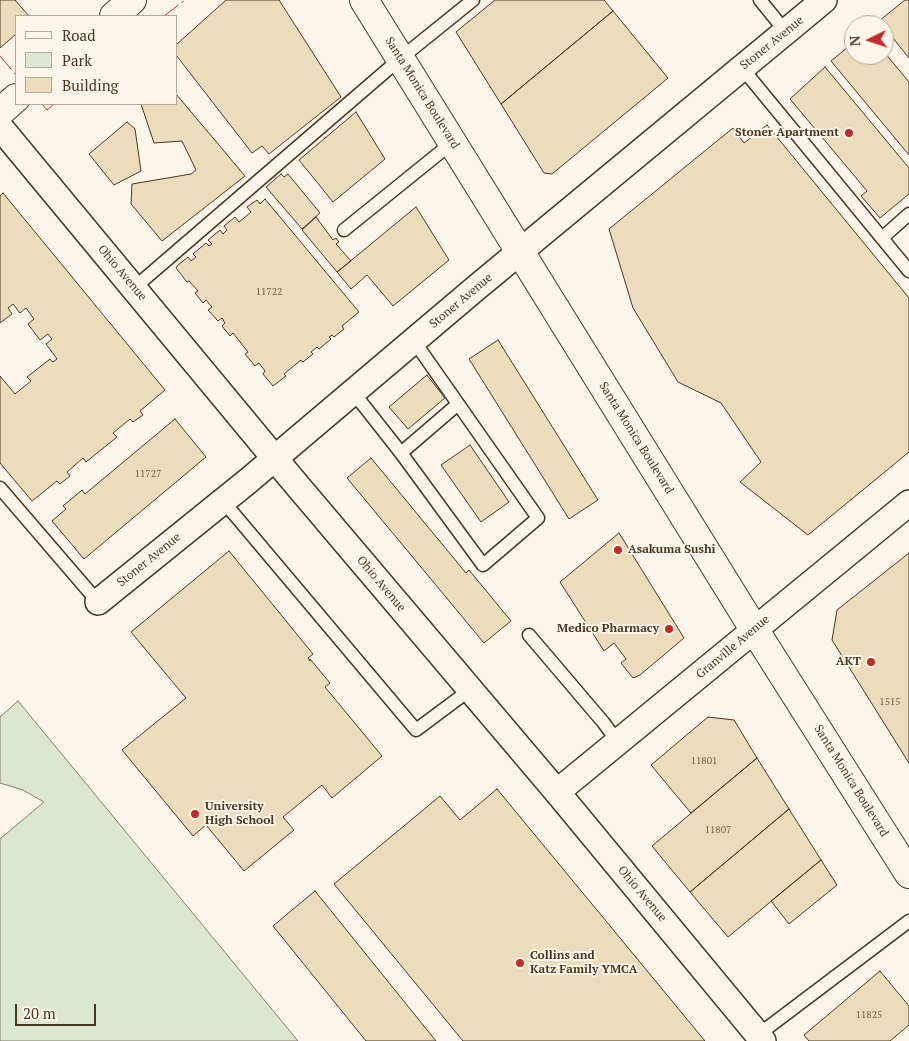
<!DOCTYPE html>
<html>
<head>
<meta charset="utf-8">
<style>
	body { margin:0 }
	#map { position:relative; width:909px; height:1041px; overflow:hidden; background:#fbf6e9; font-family:"PT Serif",serif }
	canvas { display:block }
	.legend { position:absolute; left:15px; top:15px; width:162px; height:90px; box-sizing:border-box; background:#fbf6e9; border:1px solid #b4a999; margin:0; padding:6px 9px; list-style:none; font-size:15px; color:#4a3520 }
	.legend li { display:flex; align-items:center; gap:10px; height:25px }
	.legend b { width:25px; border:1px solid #b4a999 }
	.north { position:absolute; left:844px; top:15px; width:50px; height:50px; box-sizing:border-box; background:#fbf6e9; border:1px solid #b4a999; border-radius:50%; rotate:266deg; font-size:14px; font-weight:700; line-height:20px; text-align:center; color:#4a3520 }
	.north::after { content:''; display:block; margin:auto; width:18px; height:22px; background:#c62828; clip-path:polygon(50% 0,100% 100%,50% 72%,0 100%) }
	.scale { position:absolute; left:15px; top:1004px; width:81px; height:22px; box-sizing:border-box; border:2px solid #4a3520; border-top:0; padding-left:6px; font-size:15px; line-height:18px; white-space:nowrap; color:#4a3520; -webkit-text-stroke:4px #fbf6e9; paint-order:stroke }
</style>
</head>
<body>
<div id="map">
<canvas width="909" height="1041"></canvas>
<ul class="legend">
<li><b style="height:6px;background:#fbf6e9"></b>Road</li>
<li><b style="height:14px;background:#dce7d0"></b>Park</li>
<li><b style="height:14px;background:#ecdcbc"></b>Building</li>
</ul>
<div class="north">N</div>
<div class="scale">20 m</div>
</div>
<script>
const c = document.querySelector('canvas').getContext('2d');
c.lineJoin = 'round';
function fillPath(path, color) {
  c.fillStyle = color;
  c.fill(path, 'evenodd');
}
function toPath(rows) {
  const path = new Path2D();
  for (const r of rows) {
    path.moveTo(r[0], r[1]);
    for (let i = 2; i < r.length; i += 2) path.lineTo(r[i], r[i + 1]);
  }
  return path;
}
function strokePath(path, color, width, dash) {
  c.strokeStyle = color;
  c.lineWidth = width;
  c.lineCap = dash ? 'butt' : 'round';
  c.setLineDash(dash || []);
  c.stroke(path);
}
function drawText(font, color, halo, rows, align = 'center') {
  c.font = font + ' "PT Serif",serif';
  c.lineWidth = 4;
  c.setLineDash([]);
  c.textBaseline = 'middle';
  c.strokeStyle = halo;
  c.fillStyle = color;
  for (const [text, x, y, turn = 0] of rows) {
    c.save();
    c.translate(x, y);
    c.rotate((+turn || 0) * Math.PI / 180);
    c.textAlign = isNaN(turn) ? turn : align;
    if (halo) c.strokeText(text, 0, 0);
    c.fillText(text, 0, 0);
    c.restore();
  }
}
const green = toPath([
	[18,701,298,1041,0,1041,0,839,44,802,23,790,0,783,0,717,18,701]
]);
fillPath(green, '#dce7d0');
strokePath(green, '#887966', 1);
const building = toPath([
	[0,0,15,0,29,16,16,16,16,34,0,48,0,0],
	[226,0,279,0,341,97,269,154,262,146,252,153,176,55,176,45,226,0],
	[495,0,604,0,613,11,501,104,456,32,495,0],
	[905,0,909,0,909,58,884,27,884,25,879,21,905,0],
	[613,11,668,78,552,174,544,173,501,104,613,11],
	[854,42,854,55,884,55,884,52,909,82,909,155,831,61,854,42],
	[825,67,909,168,909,194,880,218,861,196,867,191,790,99,825,67],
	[176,94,245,176,162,241,131,204,132,184,191,174,196,170,182,141,154,143,141,104,176,104,176,94],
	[356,112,385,159,333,202,299,160,356,112],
	[127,122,135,129,141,171,114,185,89,154,127,122],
	[767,125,909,298,909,452,808,535,740,482,761,462,721,403,678,382,633,308,609,229,733,128,744,143,767,125],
	[281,174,284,177,288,174,320,213,302,229,266,187,281,174],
	[3,193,165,390,140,411,143,415,133,422,130,419,113,433,117,437,86,462,83,458,67,472,70,476,60,484,57,481,32,501,0,463,0,376,15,394,31,381,27,377,50,359,53,362,57,359,46,344,52,339,48,334,40,340,28,324,34,319,26,308,20,313,13,304,8,308,12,314,0,323,0,196,3,193],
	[265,199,359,312,342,326,344,329,334,337,332,335,329,337,331,339,319,349,317,347,311,352,313,354,303,362,301,360,284,374,286,376,273,386,263,374,265,371,259,363,255,366,245,354,248,352,233,333,230,336,222,326,225,323,222,318,218,321,208,310,212,307,206,300,203,303,195,293,198,291,189,281,187,282,176,268,177,266,188,257,191,261,196,257,193,254,206,243,209,246,212,244,208,240,220,230,223,234,227,230,224,226,235,217,239,222,251,212,247,207,257,200,260,204,265,199],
	[416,207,449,260,393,306,367,275,351,289,337,272,416,207],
	[316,217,333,240,336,238,339,242,336,244,351,261,337,272,302,230,316,217],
	[498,340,598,500,569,519,469,359,498,340],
	[427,375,445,398,408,429,389,407,427,375],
	[175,419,206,457,84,559,52,521,66,509,63,506,82,490,85,494,175,419],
	[470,445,509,502,481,522,441,465,470,445],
	[371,458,466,573,469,570,511,621,484,643,347,478,371,458],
	[619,533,684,638,640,675,633,678,621,663,626,659,614,643,604,651,560,582,619,533],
	[229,551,313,654,308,658,310,661,310,659,330,683,325,687,382,756,332,798,322,785,283,817,294,830,244,871,206,825,193,836,122,750,186,698,131,632,229,551],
	[909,553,909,763,832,640,837,610,909,553],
	[708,717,734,720,757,758,691,813,651,765,708,717],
	[757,758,789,809,690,892,652,846,757,758],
	[497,789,705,1041,463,1041,334,884,440,796,460,820,497,789],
	[789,809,821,860,728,937,690,892,789,809],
	[821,860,837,885,789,924,771,901,821,860],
	[315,891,436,1041,366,1041,273,926,315,891],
	[880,971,909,1006,909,1025,890,1041,809,1041,804,1035,880,971]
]);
fillPath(building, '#ecdcbc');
strokePath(building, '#4a3520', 1);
const lane = toPath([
	[760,0,786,32],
	[742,68,909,271],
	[344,230,453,142],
	[882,238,909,214],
	[134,288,401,58,473,0],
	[414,341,538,518,483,565,401,453,458,404],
	[353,392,401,453],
	[0,488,98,602],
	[223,501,416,730,471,689],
	[529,635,603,722,618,742],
	[758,1035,909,921]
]);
const street = toPath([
	[0,127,291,478,557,792,763,1041],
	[98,602,248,481,476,288,824,0],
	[557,792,909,503]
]);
const secondary = toPath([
	[114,16,132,0],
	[0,112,16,98]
]);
const primary = toPath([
	[364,0,754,629,909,874]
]);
strokePath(lane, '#4a3520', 15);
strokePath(street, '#4a3520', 28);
strokePath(secondary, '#4a3520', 30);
strokePath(primary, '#4a3520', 30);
strokePath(lane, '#fbf6e9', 12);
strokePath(street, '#fbf6e9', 25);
strokePath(secondary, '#fbf6e9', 28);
strokePath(primary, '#fbf6e9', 28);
strokePath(toPath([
	[164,16,185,0],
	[0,56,16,75],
	[42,104,47,110,54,104]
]), '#c62828', 1, [18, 4, 2.5, 4]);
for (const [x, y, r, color] of [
	[849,133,5,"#c62828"],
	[618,550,5,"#c62828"],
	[669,629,5,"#c62828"],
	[871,662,5,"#c62828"],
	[195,814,5,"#c62828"],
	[520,963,5,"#c62828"]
]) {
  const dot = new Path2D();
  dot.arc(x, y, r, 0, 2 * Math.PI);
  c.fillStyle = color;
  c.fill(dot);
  strokePath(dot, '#fbf6e9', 2);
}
drawText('10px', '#725f47', null, [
	["11722",269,292],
	["11727",148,474],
	["1515",890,702],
	["11801",704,761],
	["11807",718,830],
	["11825",869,1015]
]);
drawText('12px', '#4a3520', '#fbf6e9', [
	["Stoner Avenue",772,43,-39],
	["Santa Monica Boulevard",422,93,58],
	["Ohio Avenue",122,273,50],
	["Stoner Avenue",461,301,-40],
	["Santa Monica Boulevard",636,438,58],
	["Stoner Avenue",149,560,-39],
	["Ohio Avenue",381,584,50],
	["Granville Avenue",733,647,-40],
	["Santa Monica Boulevard",851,781,58],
	["Ohio Avenue",642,894,50]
]);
drawText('bold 12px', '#4a3520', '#fbf6e9', [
	["Stoner Apartment",839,133],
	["Asakuma Sushi",628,550,"left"],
	["Medico Pharmacy",659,629],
	["AKT",861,662],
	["University",205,807,"left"],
	["High School",205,821,"left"],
	["Collins and",530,956,"left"],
	["Katz Family YMCA",530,970,"left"]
], 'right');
</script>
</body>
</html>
